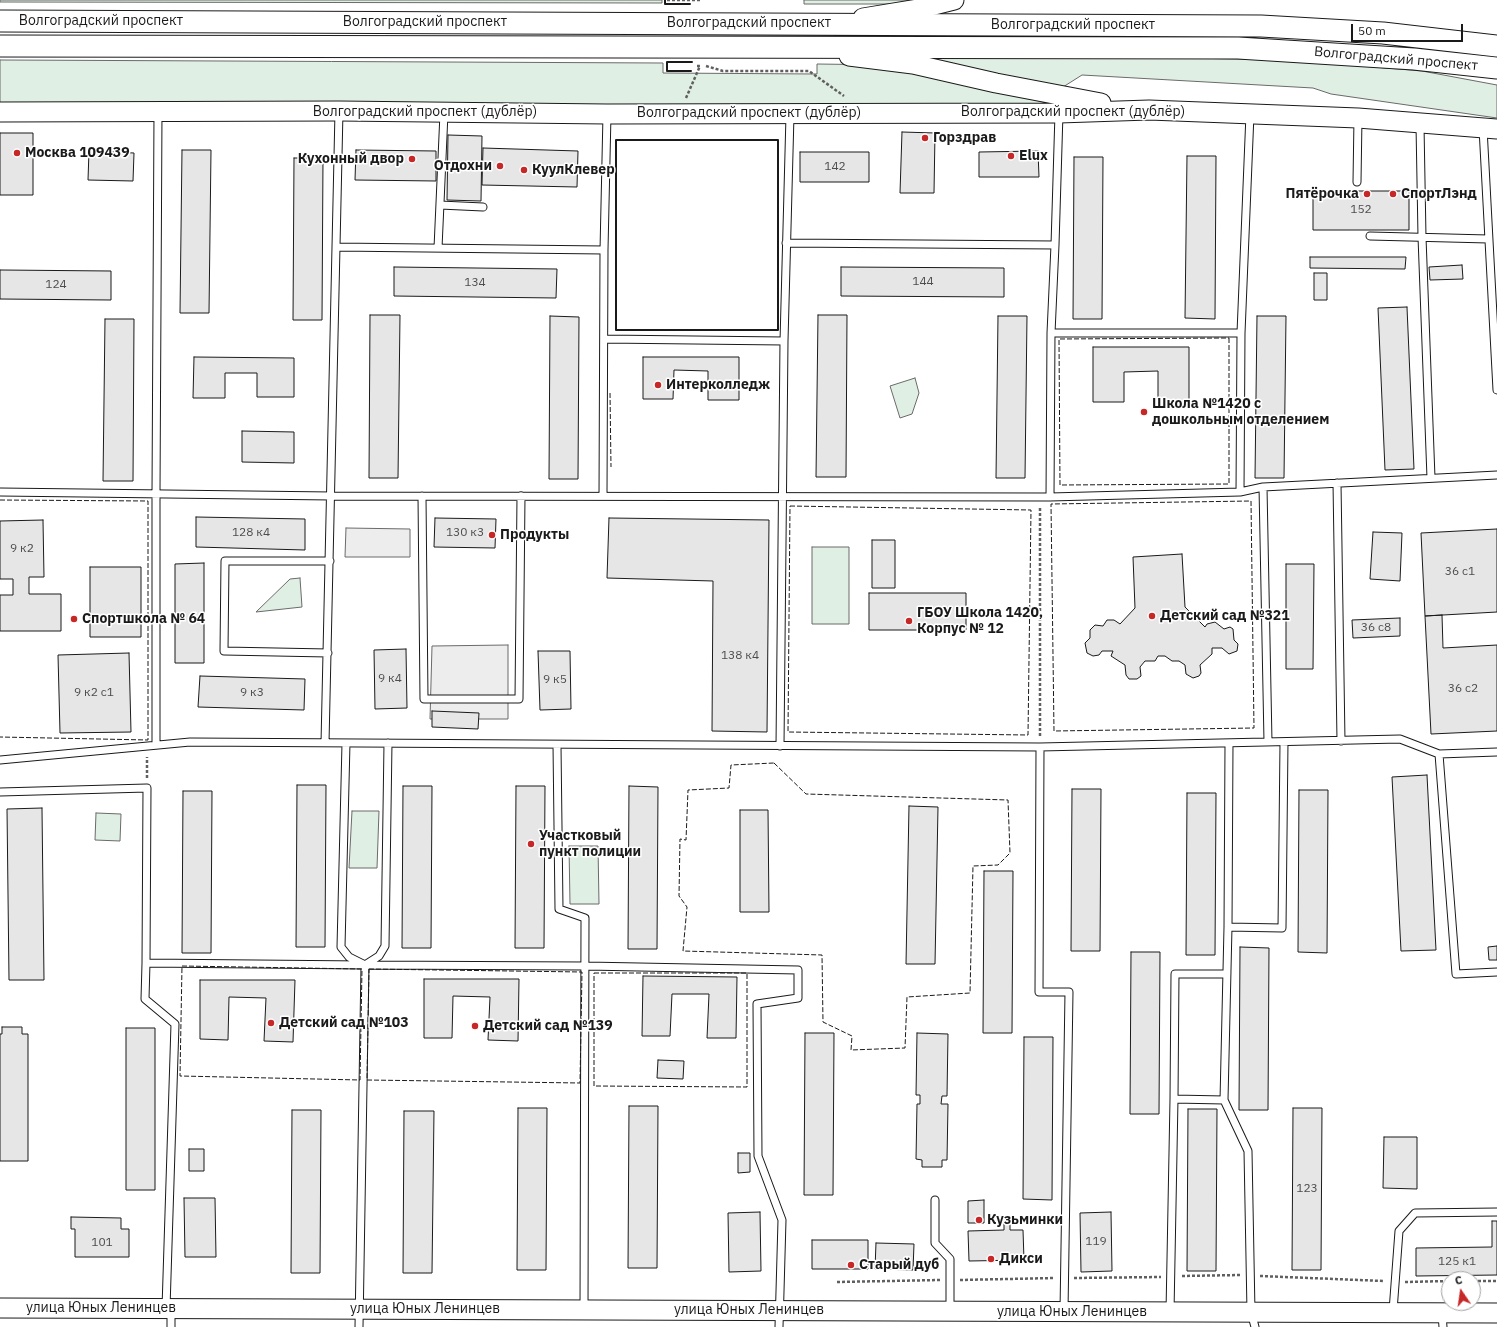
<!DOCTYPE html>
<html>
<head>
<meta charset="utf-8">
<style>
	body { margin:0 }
	#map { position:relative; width:1497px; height:1327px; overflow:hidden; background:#fff; font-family:"IBM Plex Sans",sans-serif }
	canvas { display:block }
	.north { position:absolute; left:1441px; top:1271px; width:40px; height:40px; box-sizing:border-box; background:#fff; border:1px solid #a3a3a3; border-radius:50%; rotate:347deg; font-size:11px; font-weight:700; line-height:16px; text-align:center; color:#1a1a1a }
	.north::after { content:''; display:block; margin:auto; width:14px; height:18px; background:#c62828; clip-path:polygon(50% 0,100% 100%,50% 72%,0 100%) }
	.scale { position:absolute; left:1351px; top:24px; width:112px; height:18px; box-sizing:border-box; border:2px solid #1a1a1a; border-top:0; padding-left:5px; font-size:12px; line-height:14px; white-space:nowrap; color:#1a1a1a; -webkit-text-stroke:3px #fff; paint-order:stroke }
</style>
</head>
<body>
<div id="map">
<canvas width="1497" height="1327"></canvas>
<div class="north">С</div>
<div class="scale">50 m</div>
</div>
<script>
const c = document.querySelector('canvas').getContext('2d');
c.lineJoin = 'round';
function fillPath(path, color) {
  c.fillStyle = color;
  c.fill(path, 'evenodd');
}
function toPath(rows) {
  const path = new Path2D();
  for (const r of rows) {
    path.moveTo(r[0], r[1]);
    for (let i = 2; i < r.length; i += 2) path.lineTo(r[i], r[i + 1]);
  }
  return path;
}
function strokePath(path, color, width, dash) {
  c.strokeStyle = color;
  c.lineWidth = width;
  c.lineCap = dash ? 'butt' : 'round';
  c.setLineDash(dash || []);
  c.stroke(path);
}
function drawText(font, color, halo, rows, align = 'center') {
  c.font = font + ' "IBM Plex Sans",sans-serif';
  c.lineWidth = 3;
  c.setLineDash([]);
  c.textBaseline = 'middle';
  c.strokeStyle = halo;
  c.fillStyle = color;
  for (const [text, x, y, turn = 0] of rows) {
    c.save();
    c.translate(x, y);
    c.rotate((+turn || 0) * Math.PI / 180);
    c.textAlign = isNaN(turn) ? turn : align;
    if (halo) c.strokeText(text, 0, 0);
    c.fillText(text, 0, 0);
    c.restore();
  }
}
const green = toPath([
	[0,0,662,0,662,3,0,2,0,0],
	[804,0,932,0,907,4,804,4,804,0],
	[927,53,1290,60,1422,71,1497,85,1497,118,1331,94,1313,88,1082,75,1063,87,1041,88,927,58,927,53],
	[0,60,663,63,663,73,817,74,817,64,892,65,1064,105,0,104,0,60],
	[915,378,919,393,912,414,900,418,890,386,915,378],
	[812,547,849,547,849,624,812,624,812,547],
	[300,578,302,607,256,612,290,579,300,578],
	[352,811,379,811,377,868,349,868,352,811],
	[96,813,121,814,120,841,95,840,96,813],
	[569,846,598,846,599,904,570,904,569,846]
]);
fillPath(green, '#e0efe3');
strokePath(green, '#6a6a6a', 1);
const parking = toPath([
	[346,528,410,529,410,557,345,557,346,528],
	[508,645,508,719,430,719,432,646,508,645]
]);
fillPath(parking, '#ededed');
strokePath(parking, '#6a6a6a', 1);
const building = toPath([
	[902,132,935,133,934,193,900,193,902,132],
	[0,133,33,133,33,195,0,195,0,133],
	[448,135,482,136,481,201,447,200,448,135],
	[483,148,578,151,577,187,482,185,483,148],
	[182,150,211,150,209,313,180,313,182,150],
	[356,150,436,151,436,181,355,180,356,150],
	[89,151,134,153,133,181,88,180,89,151],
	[1038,151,1039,177,979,177,979,152,1038,151],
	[800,152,869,152,869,182,800,182,800,152],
	[1187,156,1216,156,1215,319,1185,318,1187,156],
	[1074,157,1103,157,1102,319,1073,319,1074,157],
	[294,158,323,158,322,320,293,320,294,158],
	[1313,191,1409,191,1409,230,1313,230,1313,191],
	[1310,257,1406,257,1405,269,1310,268,1310,257],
	[1462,265,1463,279,1430,280,1429,267,1462,265],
	[394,267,557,269,556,298,394,296,394,267],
	[841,267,1004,268,1004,297,841,296,841,267],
	[0,270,111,271,111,300,0,299,0,270],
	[1314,273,1327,273,1327,300,1314,300,1314,273],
	[1407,307,1414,469,1385,470,1378,308,1407,307],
	[370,315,400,315,398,478,369,478,370,315],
	[818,315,847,315,846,477,816,477,818,315],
	[550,316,579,317,578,479,549,479,550,316],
	[998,316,1027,316,1025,478,996,478,998,316],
	[1257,316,1286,316,1284,478,1255,478,1257,316],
	[105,319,134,319,133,481,103,481,105,319],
	[1093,347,1189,347,1189,402,1158,402,1158,371,1124,372,1124,402,1093,402,1093,347],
	[194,357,294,358,294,397,257,397,257,373,225,373,225,398,193,398,194,357],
	[643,357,739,357,739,400,708,400,708,371,674,370,673,399,643,399,643,357],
	[242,431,294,432,294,463,242,462,242,431],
	[196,517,305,519,305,550,196,547,196,517],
	[435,518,496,519,495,548,434,547,435,518],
	[609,518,769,520,767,732,712,731,713,581,607,578,609,518],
	[43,520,44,577,29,577,29,594,61,594,61,631,0,631,0,595,13,595,13,579,0,579,0,521,43,520],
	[1497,529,1497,612,1425,616,1421,533,1497,529],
	[1373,532,1402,533,1400,581,1370,579,1373,532],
	[872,540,895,540,895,588,872,588,872,540],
	[1182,554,1185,607,1205,627,1207,624,1215,622,1224,629,1230,627,1233,629,1234,640,1238,644,1237,651,1229,654,1222,648,1212,648,1212,654,1200,665,1201,673,1199,676,1193,678,1186,674,1185,665,1179,661,1172,661,1165,656,1158,656,1155,661,1145,661,1140,667,1141,676,1137,679,1129,679,1126,675,1125,665,1111,656,1113,651,1102,651,1099,655,1093,656,1087,653,1085,643,1090,638,1090,630,1095,625,1103,626,1107,620,1114,620,1120,624,1135,608,1133,557,1182,554],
	[204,563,204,663,175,663,175,564,204,563],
	[1286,564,1314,564,1313,669,1286,669,1286,564],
	[90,567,141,567,141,637,90,637,90,567],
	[869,593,966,593,966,630,869,630,869,593],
	[1442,615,1443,648,1497,645,1497,731,1431,734,1425,616,1442,615],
	[1400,618,1400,636,1353,638,1352,620,1400,618],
	[406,649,407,708,375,709,374,650,406,649],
	[538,651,570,651,571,709,540,710,538,651],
	[129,653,131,732,60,733,58,655,129,653],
	[200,676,305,679,304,710,198,707,200,676],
	[432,711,479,713,478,729,432,727,432,711],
	[1427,775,1436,950,1401,951,1392,777,1427,775],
	[297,785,326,785,325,947,296,947,297,785],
	[403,786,432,786,431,948,402,948,403,786],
	[516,786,545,786,544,948,515,948,516,786],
	[629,786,658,787,657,949,628,949,629,786],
	[1072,789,1101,789,1100,951,1071,951,1072,789],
	[1299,790,1328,790,1327,953,1298,952,1299,790],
	[183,791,212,791,211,953,182,953,183,791],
	[1187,793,1216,793,1215,955,1186,955,1187,793],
	[909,806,938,807,935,964,906,964,909,806],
	[42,808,44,980,9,980,7,809,42,808],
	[740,810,768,810,769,912,740,912,740,810],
	[984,871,1013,871,1012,1033,983,1033,984,871],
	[1497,946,1497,960,1489,960,1488,947,1497,946],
	[1240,947,1269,948,1268,1110,1239,1110,1240,947],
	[1131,952,1160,952,1159,1114,1130,1114,1131,952],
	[643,976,737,977,736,1038,707,1038,709,994,672,994,670,1036,642,1036,643,976],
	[424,979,519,979,518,1041,488,1040,490,997,453,996,452,1038,424,1038,424,979],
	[200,980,295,980,293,1042,264,1041,266,998,229,997,228,1040,200,1039,200,980],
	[2,1027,22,1027,22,1034,28,1034,28,1161,0,1161,0,1034,2,1034,2,1027],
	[126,1028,155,1028,155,1190,126,1190,126,1028],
	[805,1033,834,1033,833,1195,804,1195,805,1033],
	[917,1033,948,1034,947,1096,942,1096,941,1104,948,1104,947,1160,942,1160,942,1167,922,1167,922,1160,916,1159,917,1104,920,1104,920,1095,916,1095,917,1033],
	[1024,1037,1053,1037,1052,1200,1023,1199,1024,1037],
	[658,1060,684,1061,683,1079,657,1078,658,1060],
	[629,1106,658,1106,657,1268,628,1268,629,1106],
	[518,1108,547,1108,546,1270,517,1270,518,1108],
	[1293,1108,1322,1108,1321,1270,1292,1270,1293,1108],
	[1188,1109,1217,1109,1216,1271,1187,1271,1188,1109],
	[292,1110,321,1110,320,1273,291,1273,292,1110],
	[404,1111,434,1111,432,1273,403,1273,404,1111],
	[1384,1137,1417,1137,1417,1189,1383,1188,1384,1137],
	[189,1149,204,1149,204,1171,189,1171,189,1149],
	[738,1153,750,1153,750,1172,738,1173,738,1153],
	[184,1198,215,1198,216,1257,185,1257,184,1198],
	[984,1200,984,1223,968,1223,968,1201,984,1200],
	[760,1212,761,1271,729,1272,728,1213,760,1212],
	[1111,1212,1112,1271,1081,1272,1080,1213,1111,1212],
	[71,1217,121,1218,121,1229,129,1229,129,1257,75,1257,75,1229,71,1229,71,1217],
	[1492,1221,1497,1221,1497,1275,1416,1276,1416,1248,1492,1247,1492,1221],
	[1004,1222,1010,1222,1010,1230,1023,1230,1024,1260,969,1261,968,1231,1004,1230,1004,1222],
	[812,1240,868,1240,868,1269,812,1269,812,1240],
	[876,1243,914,1244,913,1270,875,1269,876,1243]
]);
fillPath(building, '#e6e6e6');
strokePath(building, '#1a1a1a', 1);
const lane = toPath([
	[1420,125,1422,237,1431,478],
	[1483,128,1497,390],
	[1357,182,1358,118],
	[440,205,483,207],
	[1370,236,1488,239],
	[786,243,1055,245,1059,113],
	[1055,245,1051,333,1241,333,1250,114],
	[336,247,604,250],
	[438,248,444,113],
	[1241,333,1240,492,1263,487,1497,475],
	[604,339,784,341,790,115],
	[1337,483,1341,741],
	[1263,487,1268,742],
	[0,492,332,496,1050,497,1051,333],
	[422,496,424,699,519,699,521,496],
	[603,496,604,250,607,114],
	[1050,497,1240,492],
	[328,653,224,651,225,561,330,561],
	[325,743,339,111],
	[346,743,341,947,349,957,365,965,379,956,385,946,388,743],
	[156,745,156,492,158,112],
	[557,745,559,909,585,918,584,1309],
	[780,746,784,341],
	[1040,747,1039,992,1069,992,1064,1311],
	[1439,754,1456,974,1497,972],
	[0,760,190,742,1040,747,1400,739,1439,754,1497,752],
	[0,792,147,788,146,963,365,965,359,1327],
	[1228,927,1229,743],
	[146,963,145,999,175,1024,166,1308],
	[365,965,586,966,798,970,798,998,757,1004,758,1156,782,1220,779,1327],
	[1174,1099,1175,974,1227,974],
	[1224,1100,1228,927,1282,928,1284,742],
	[935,1200,935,1243,950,1259,950,1310],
	[1393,1311,1399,1231,1415,1213,1497,1212],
	[1170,1312,1174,1099,1224,1100,1248,1151,1251,1312,1255,1327],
	[1442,1314,1443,1327],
	[171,1327,171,1309]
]);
const secondary = toPath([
	[863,18,918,9,954,0],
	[849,56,913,64,996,83,1101,103],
	[0,112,339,111,607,114,1059,113,1149,110,1358,118,1497,129],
	[0,1308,1497,1313]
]);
const primary = toPath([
	[0,21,1261,26,1383,33,1497,46],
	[0,46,1238,48,1414,59,1497,68]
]);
strokePath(lane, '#1a1a1a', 9);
strokePath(secondary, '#1a1a1a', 21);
strokePath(primary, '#1a1a1a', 23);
strokePath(toPath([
	[667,0,702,0],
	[706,66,723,71,809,71,844,96],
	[686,98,700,66,697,66],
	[1040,736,1040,507],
	[147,778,147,757],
	[1182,1276,1241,1275],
	[1260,1276,1384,1281],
	[1074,1278,1161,1277],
	[960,1280,1055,1278],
	[1473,1281,1497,1281],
	[837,1282,941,1280],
	[1405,1282,1449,1281]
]), '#5f5f5f', 2.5, [3, 2]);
strokePath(lane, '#fff', 7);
strokePath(secondary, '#fff', 19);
strokePath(primary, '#fff', 21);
strokePath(toPath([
	[1229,338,1229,484,1060,485,1059,339,1229,338],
	[610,393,611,467],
	[0,500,148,501,148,740,0,737],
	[1251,501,1254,728,1054,731,1051,504,1251,501],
	[790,506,1031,510,1028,735,788,732,790,506],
	[774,763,806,794,1008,800,1010,853,998,865,973,866,970,993,907,997,905,1048,851,1050,852,1036,823,1022,822,955,683,951,687,907,679,896,680,839,686,840,688,790,729,788,731,765,774,763],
	[182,966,362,969,360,1080,180,1076,182,966],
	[369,969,582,972,580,1083,367,1080,369,969],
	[594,973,747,973,747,1087,594,1086,594,973]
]), '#1a1a1a', 1, [5, 2]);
strokePath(toPath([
	[665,0,665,4,690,4],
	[691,71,667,71,667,62,692,62],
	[616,140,778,140,778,330,616,330,616,140]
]), '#1a1a1a', 2);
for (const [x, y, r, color] of [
	[925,138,4,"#c62828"],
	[17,153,4,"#c62828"],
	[1011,156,4,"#c62828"],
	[412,159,4,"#c62828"],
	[500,166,4,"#c62828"],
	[524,170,4,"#c62828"],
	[1367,194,4,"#c62828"],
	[1393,194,4,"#c62828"],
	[658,385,4,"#c62828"],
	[1144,412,4,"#c62828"],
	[492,535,4,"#c62828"],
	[1152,616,4,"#c62828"],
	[74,619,4,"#c62828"],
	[909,621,4,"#c62828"],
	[531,844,4,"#c62828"],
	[271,1023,4,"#c62828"],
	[475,1026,4,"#c62828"],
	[979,1220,4,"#c62828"],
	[991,1259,4,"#c62828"],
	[851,1265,4,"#c62828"]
]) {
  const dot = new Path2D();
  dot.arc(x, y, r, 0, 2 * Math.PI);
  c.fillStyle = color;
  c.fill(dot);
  strokePath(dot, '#fff', 1.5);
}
drawText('12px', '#4d4d4d', null, [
	["142",835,167],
	["152",1361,210],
	["144",923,282],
	["134",475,283],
	["124",56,285],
	["128 к4",251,533],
	["130 к3",465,533],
	["9 к2",22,549],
	["36 с1",1460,572],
	["36 с8",1376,628],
	["138 к4",740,656],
	["9 к4",390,679],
	["9 к5",555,680],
	["36 с2",1463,689],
	["9 к2 с1",94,693],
	["9 к3",252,693],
	["123",1307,1189],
	["119",1096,1242],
	["101",102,1243],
	["125 к1",1457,1262]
]);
drawText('14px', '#1a1a1a', '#fff', [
	["Волгоградский проспект",101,21],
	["Волгоградский проспект",425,22],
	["Волгоградский проспект",749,23],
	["Волгоградский проспект",1073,25],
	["Волгоградский проспект",1396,59,5],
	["Волгоградский проспект (дублёр)",425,112],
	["Волгоградский проспект (дублёр)",1073,112],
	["Волгоградский проспект (дублёр)",749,113],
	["улица Юных Ленинцев",101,1308],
	["улица Юных Ленинцев",425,1309],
	["улица Юных Ленинцев",749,1310],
	["улица Юных Ленинцев",1072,1312]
]);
drawText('bold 14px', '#1a1a1a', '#fff', [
	["Горздрав",933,138],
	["Москва 109439",25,153],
	["Elux",1019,156],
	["Кухонный двор",404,159,"right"],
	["Отдохни",492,166,"right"],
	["КуулКлевер",532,170],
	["Пятёрочка",1359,194,"right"],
	["СпортЛэнд",1401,194],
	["Интерколледж",666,385],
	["Школа №1420 с",1152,404],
	["дошкольным отделением",1152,420],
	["Продукты",500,535],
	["ГБОУ Школа 1420,",917,613],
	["Корпус № 12",917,629],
	["Детский сад №321",1160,616],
	["Спортшкола № 64",82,619],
	["Участковый",539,836],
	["пункт полиции",539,852],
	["Детский сад №103",279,1023],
	["Детский сад №139",483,1026],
	["Кузьминки",987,1220],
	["Дикси",999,1259],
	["Старый дуб",859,1265]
], 'left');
</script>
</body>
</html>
